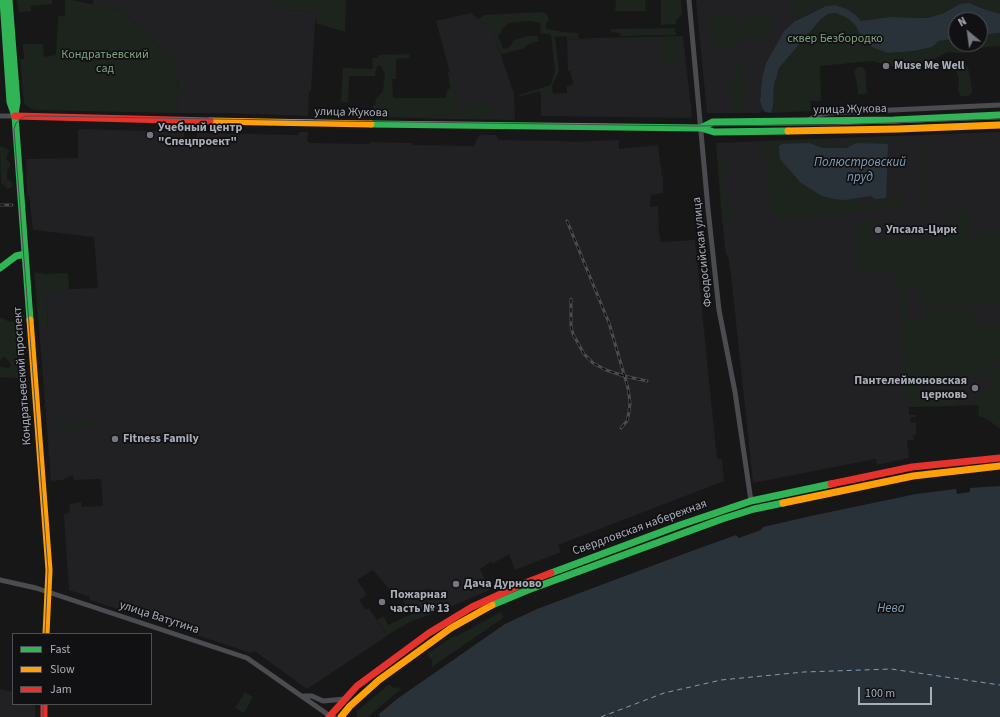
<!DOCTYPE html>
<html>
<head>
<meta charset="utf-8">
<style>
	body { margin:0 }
	#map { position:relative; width:1000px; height:717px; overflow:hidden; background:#171717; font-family:"Source Sans 3",sans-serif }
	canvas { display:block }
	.legend { position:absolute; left:12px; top:633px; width:140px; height:72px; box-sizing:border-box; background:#111113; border:1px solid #4d4f55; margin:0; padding:5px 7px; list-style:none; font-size:12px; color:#a8adb8 }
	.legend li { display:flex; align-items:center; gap:8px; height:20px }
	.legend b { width:20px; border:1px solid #4d4f55 }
	.north { position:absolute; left:948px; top:12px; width:40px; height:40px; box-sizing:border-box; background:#111113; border:1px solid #4d4f55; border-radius:50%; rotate:331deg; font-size:11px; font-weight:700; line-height:16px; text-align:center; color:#a8adb8 }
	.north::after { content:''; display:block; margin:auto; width:14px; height:18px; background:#757880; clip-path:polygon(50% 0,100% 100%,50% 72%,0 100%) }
	.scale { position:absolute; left:858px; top:687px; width:74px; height:18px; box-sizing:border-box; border:2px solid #a8adb8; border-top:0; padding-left:5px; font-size:12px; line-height:14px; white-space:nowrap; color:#a8adb8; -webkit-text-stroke:3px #111113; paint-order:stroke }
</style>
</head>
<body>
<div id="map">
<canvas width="1000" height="717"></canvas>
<ul class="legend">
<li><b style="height:5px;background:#30b455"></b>Fast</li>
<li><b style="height:5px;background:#ff9f0a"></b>Slow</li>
<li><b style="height:5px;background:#e5322d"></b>Jam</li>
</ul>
<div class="north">N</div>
<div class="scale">100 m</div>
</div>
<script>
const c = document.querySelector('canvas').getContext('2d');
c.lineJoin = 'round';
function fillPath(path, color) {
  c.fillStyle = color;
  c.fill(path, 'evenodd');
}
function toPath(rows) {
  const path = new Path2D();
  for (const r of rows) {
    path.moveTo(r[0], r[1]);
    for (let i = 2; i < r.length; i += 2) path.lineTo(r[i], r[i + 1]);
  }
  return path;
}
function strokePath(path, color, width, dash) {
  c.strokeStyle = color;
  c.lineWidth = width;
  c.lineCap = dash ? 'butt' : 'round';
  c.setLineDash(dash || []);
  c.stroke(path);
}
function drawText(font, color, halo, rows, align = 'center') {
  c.font = font + ' "Source Sans 3",sans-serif';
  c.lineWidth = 3.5;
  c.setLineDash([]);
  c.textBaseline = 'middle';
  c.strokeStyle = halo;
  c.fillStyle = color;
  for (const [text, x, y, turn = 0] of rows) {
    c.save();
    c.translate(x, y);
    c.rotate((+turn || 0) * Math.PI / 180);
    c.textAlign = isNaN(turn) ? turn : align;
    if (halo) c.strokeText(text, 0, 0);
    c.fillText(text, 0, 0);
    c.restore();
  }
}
fillPath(toPath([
	[93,0,271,0,271,3,289,10,316,12,317,17,315,23,311,91,309,91,308,116,230,113,177,113,179,77,176,76,176,54,166,52,159,47,150,35,144,29,140,28,121,11,93,5],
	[696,0,796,0,796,14,798,19,784,31,766,63,762,78,760,101,763,110,760,113,707,113],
	[471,13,493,32,514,94,515,120,449,119,449,114,457,98,436,21],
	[683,36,692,116,691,118,541,116,541,98,546,94,567,93,567,86,573,84,570,71,568,71,567,40,592,38],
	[78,129,184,132,184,137,197,137,197,133,299,135,299,132,308,132,307,141,309,143,370,144,371,142,412,143,413,145,474,146,477,139,480,135,496,135,498,140,564,141,570,142,619,140,619,149,658,145,662,176,663,176,663,193,651,195,650,207,658,206,659,234,661,242,695,240,717,459,722,459,724,481,558,545,561,552,515,570,509,554,492,564,491,562,480,569,490,590,440,611,430,588,422,592,428,606,409,614,401,596,394,595,373,570,357,580,367,595,359,600,366,610,369,608,387,636,307,689,256,652,252,651,251,653,90,600,90,597,69,590,64,514,69,513,70,504,81,502,82,507,103,506,101,479,74,480,73,475,62,480,51,481,39,327,48,327,46,290,98,288,94,237,33,230,29,196,27,195,26,159,78,158],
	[1000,132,1000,429,989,420,979,416,978,405,909,407,909,415,916,415,916,417,910,417,911,423,916,422,916,435,913,435,914,440,907,440,909,458,877,465,876,459,875,459,753,483,732,284,728,255,726,255,722,220,716,143],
	[0,689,13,692,13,704,35,704,35,717,0,717]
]), '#212123');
fillPath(toPath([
	[17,0,52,0,52,4,31,6,31,11,19,12],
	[65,0,72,0,121,11,140,28,144,29,150,35,159,47,166,52,177,54,176,76,179,77,177,113,35,110,29,108,24,103,20,59,24,59,23,44,43,44,44,57,56,55,58,16,65,16],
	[271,0,346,0,345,32,316,23,317,17,316,12,289,10,271,3],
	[616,0,645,0,646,11,615,11],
	[661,0,681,0,682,14,676,21,676,24,661,25],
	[796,0,1000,0,1000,14,984,9,977,6,960,4,944,13,928,18,890,17,861,21,856,15,847,9,835,5,826,6,798,19,796,14],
	[542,12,547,14,549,22,546,22,546,29,571,33,578,33,579,39,567,40,567,36,555,37,559,71,552,86,553,94,546,94,541,98,540,91,519,97,519,95,551,85,555,70,551,35,541,33,540,23,530,21,509,23,502,29,501,33,498,35,503,49,510,47,514,40,527,36,537,36,539,41,529,44,522,49,501,54,493,32,478,19,484,15],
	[836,13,849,19,856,26,862,39,888,53,915,51,932,47,939,41,948,38,956,38,956,44,980,44,980,35,1000,33,1000,46,977,48,973,51,961,53,947,52,929,62,903,68,892,66,872,61,820,66,821,101,810,101,811,111,771,113,773,107,774,85,779,68,821,19,828,14],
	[712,14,730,14,731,21,732,22,742,23,745,15,768,14,772,17,772,19,767,35,742,36,739,39,739,45,738,46,714,46,711,41,709,17],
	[675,28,676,35,621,36,620,33,611,32,611,29],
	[659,37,678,37,678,64,659,64],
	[409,54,409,58,396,59,396,79,392,79,393,98,446,98,447,90,450,88,448,72,450,71,458,98,449,114,449,119,373,117,373,105,375,105,376,99,383,91,385,73,380,65,377,66,375,76,349,76,348,102,341,102,343,68,373,69,372,58,378,58,378,55],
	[958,63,964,63,968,67,972,90,971,94,968,96,961,96,958,91,959,79,955,68,956,64],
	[737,66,745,66,745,111,733,111,732,73,737,72],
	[858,67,862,67,865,70,867,94,858,94,857,83,854,72,855,70],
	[489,103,490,117,454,117,453,110],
	[892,136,892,142,888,142,888,144,854,144,847,148,844,148,843,140,830,141,830,147,823,148,809,143,782,163,801,183,811,189,823,196,834,199,844,200,857,199,858,205,864,204,865,212,772,218,763,141],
	[716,143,718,143,720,166,724,166,725,175,721,176,725,207,734,207,734,216,732,220,723,220],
	[0,146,6,148,9,150,6,159,10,163,10,166,7,170,7,179,12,182,13,186,12,187,7,189,4,185,1,183],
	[923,146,928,146,926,209,921,210],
	[887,196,888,196,888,210,867,212,866,204,867,204,868,206,873,205,876,202,876,200,886,199],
	[889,196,905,197,905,207,892,207,891,209,889,210],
	[955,212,971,212,970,234,1000,233,1000,304,923,302,923,288,907,288,907,290,903,291,904,314,909,315,910,320,922,319,923,312,932,312,932,309,968,310,968,314,981,314,981,326,1000,326,1000,364,988,364,958,382,954,382,953,379,947,378,946,382,931,382,931,378,920,379,920,389,931,389,931,387,939,386,940,389,953,389,954,386,958,386,957,406,909,407,898,279,891,272,861,274,855,220,872,219,872,227,869,235,871,238,876,241,883,240,886,235,891,235,892,238,955,236,955,220,935,221,935,218,955,217],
	[34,272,46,274,68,273,69,289,46,291,48,327,39,327],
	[0,318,3,318,9,322,21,320,25,379,0,377,0,367,9,368,11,365,5,357,3,357,0,361],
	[990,368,1000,368,1000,429,989,420,979,416,978,405,973,405,974,402,991,390,993,383,985,370],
	[58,418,60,418,61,424,95,421,98,426,99,429,97,430,96,427,59,430],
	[430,589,440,611,412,621,387,635,377,620,384,616,388,625,429,606,423,592],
	[501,612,503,618,432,667,432,660,427,654,452,637,457,636],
	[389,684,393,688,395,687,401,689,368,717,357,717,357,711],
	[245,692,253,697,244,713,235,708]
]), '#1d241e');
fillPath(toPath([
	[969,3,984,9,1000,14,1000,33,980,35,980,20,956,20,956,38,939,41,932,47,914,51,888,53,872,47,862,39,856,26,849,19,836,13,828,14,821,19,779,68,774,85,773,107,771,113,765,112,763,110,760,101,762,78,766,63,784,31,795,21,826,6,835,5,847,9,856,15,861,21,890,17,928,18,944,13,960,4],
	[809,143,823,148,847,148,854,144,859,143,888,144,886,198,875,199,871,196,844,200,834,199,822,196,801,183,780,159,779,146,782,144],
	[1000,486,1000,717,380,717,379,714,397,699,505,624,537,609,689,552,736,535,739,538,761,530,763,527,811,516,916,494,956,489,957,494,970,492,970,488]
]), '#2a3239');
strokePath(toPath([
	[601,717,664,693,721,680,804,672,891,669,1000,685]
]), '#7f9bb3', 1, [5, 4]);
strokePath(toPath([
	[689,0,708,209,719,310,735,392,751,501],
	[0,116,15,116],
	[807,121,818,115,828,113,1000,105],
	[0,580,36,588,247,658,330,716,334,717],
	[303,696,312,696,323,701,345,699]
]), '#4b4c50', 5);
strokePath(toPath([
	[3,0,10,102,15,116,30,320],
	[9,0,17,102,15,114],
	[371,124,701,128,714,132,788,131],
	[701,128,713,122,894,120,1000,115],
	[0,268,16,256,25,254],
	[551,573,680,525,751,501,831,484],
	[492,605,528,590,722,519,754,509,783,503]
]), '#30b455', 7);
strokePath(toPath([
	[210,121,371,124],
	[788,131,898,129,1000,125],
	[30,320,49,570,46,634],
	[783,503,913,476,1000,466],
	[341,717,350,706,379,680,451,628,492,605]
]), '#ff9f0a', 7);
strokePath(toPath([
	[15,116,210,121],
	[831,484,912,467,1000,458],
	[44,704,44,717],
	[329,717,357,686,429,633,472,607,525,583,551,573]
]), '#e5322d', 7);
strokePath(toPath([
	[45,634,48,570,14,129,16,123,22,118,26,116,37,116,337,121,693,126,833,125,1000,119],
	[43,717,43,704]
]), '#4b4c4f', 1);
const rail = toPath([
	[0,205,12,205],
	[567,221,609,323,628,388,630,403,629,412,627,421,621,428],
	[571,299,571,326,573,334,584,354,593,363,606,370,624,376,647,381]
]);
strokePath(rail, '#4b4c4f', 3);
strokePath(rail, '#111113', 1.5, [4.5]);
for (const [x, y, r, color] of [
	[886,66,4,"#757880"],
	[150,135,4,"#757880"],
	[878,230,4,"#757880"],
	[975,388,4,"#757880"],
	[115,439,4,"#757880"],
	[456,584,4,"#757880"],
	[382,602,4,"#757880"]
]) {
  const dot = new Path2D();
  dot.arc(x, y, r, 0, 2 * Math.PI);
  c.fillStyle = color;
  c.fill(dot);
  strokePath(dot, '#111113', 1.5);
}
drawText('12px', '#7fa381', '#111113', [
	["сквер Безбородко",835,39],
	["Кондратьевский",105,55],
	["сад",105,69]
]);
drawText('bold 12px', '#a8adb8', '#111113', [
	["Muse Me Well",894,66],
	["Учебный центр",158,128],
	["\"Спецпроект\"",158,142],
	["Упсала-Цирк",886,230],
	["Пантелеймоновская",967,381,"right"],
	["церковь",967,395,"right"],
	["Fitness Family",123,439],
	["Дача Дурново",464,584],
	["Пожарная",390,595],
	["часть № 13",390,609]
], 'left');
drawText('12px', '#a8adb8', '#111113', [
	["улица Жукова",850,110,-1],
	["улица Жукова",351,113,1],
	["Феодосийская улица",703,252,-96],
	["Кондратьевский проспект",23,376,-94],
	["Свердловская набережная",640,528,-20],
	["улица Ватутина",159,618,18]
]);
drawText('italic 13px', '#7f9bb3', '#111113', [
	["Полюстровский",860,163],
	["пруд",860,178],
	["Нева",891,609]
]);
</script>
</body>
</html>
